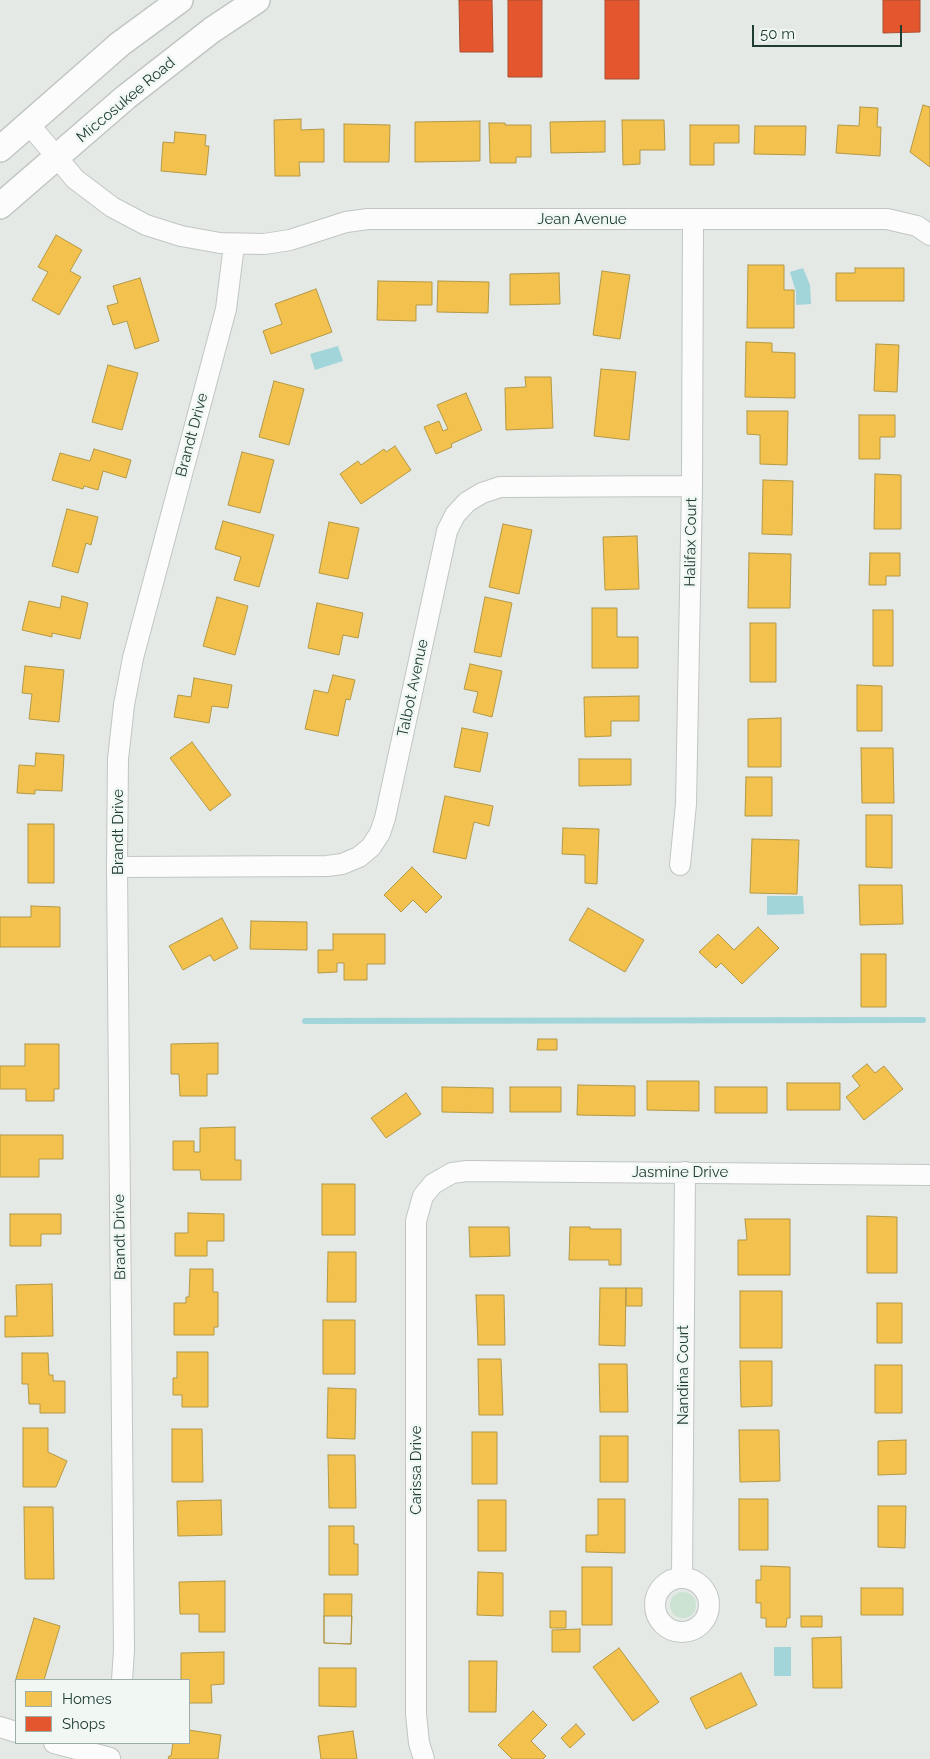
<!DOCTYPE html>
<html>
<head>
<meta charset="utf-8">
<style>
	body { margin:0 }
	#map { position:relative; width:930px; height:1759px; overflow:hidden; background:#e4e9e6; font-family:Raleway,sans-serif }
	canvas { display:block }
	.legend { position:absolute; left:15px; top:1679px; width:175px; height:65px; box-sizing:border-box; background:#f1f8f4; border:1px solid #9dada7; margin:0; padding:6px 9px; list-style:none; font-size:15px; color:#203d34 }
	.legend li { display:flex; align-items:center; gap:10px; height:25px }
	.legend b { width:25px; border:1px solid #9dada7 }
	.scale { position:absolute; left:752px; top:25px; width:150px; height:22px; box-sizing:border-box; border:2px solid #203d34; border-top:0; padding-left:6px; font-size:15px; line-height:18px; white-space:nowrap; color:#203d34; -webkit-text-stroke:4px #f1f8f4; paint-order:stroke }
</style>
</head>
<body>
<div id="map">
<canvas width="930" height="1759"></canvas>
<ul class="legend">
<li><b style="height:14px;background:#f2c14e"></b>Homes</li>
<li><b style="height:14px;background:#e4572e"></b>Shops</li>
</ul>
<div class="scale">50 m</div>
</div>
<script>
const c = document.querySelector('canvas').getContext('2d');
c.lineJoin = 'round';
function fillPath(path, color) {
  c.fillStyle = color;
  c.fill(path, 'evenodd');
}
function toPath(rows) {
  const path = new Path2D();
  for (const r of rows) {
    if (r.length === 3) {
      path.moveTo(r[0] + r[2], r[1]);
      path.arc(r[0], r[1], r[2], 0, 2 * Math.PI);
      continue;
    }
    path.moveTo(r[0], r[1]);
    for (let i = 2; i < r.length; i += 2) path.lineTo(r[i], r[i + 1]);
  }
  return path;
}
function strokePath(path, color, width, dash) {
  c.strokeStyle = color;
  c.lineWidth = width;
  c.lineCap = dash ? 'butt' : 'round';
  c.setLineDash(dash || []);
  c.stroke(path);
}
function drawText(font, color, halo, rows, align = 'center') {
  c.font = font + ' Raleway,sans-serif';
  c.lineWidth = 5;
  c.setLineDash([]);
  c.textBaseline = 'middle';
  c.strokeStyle = halo;
  c.fillStyle = color;
  for (const [text, x, y, turn = 0] of rows) {
    c.save();
    c.translate(x, y);
    c.rotate((+turn || 0) * Math.PI / 180);
    c.textAlign = isNaN(turn) ? turn : align;
    if (halo) c.strokeText(text, 0, 0);
    c.fillText(text, 0, 0);
    c.restore();
  }
}
fillPath(toPath([
	[683,1605,13]
]), '#cce3d2');
fillPath(toPath([
	[803,268,810,285,811,304,796,305,796,292,790,272],
	[338,346,343,361,315,370,310,354],
	[767,896,803,896,804,914,767,915],
	[774,1647,791,1647,791,1676,774,1676]
]), '#a2d5d9');
const homes = toPath([
	[923,105,930,107,930,167,910,152,923,105],
	[860,107,878,108,877,127,881,127,880,156,836,153,838,125,859,126,860,107],
	[301,119,301,130,324,129,324,162,299,162,300,176,275,176,274,120,301,119],
	[622,120,664,120,665,150,640,150,640,164,623,165,622,120],
	[480,121,480,161,415,162,415,122,480,121],
	[605,121,605,152,551,153,550,122,605,121],
	[489,123,505,123,505,125,531,125,531,157,516,157,516,163,490,163,489,123],
	[344,124,390,125,389,162,344,162,344,124],
	[690,125,739,125,739,143,714,143,714,165,690,165,690,125],
	[755,126,806,126,805,155,754,154,755,126],
	[175,132,206,135,205,146,209,146,206,175,161,171,163,142,174,143,175,132],
	[56,235,82,250,70,271,81,277,59,315,32,300,48,272,38,267,56,235],
	[748,265,784,265,784,290,794,290,794,328,747,328,748,265],
	[855,268,904,268,904,301,836,301,836,273,855,273,855,268],
	[602,271,630,275,620,339,593,335,602,271],
	[559,273,560,304,510,305,510,274,559,273],
	[140,278,159,341,135,349,127,321,113,325,107,306,118,303,113,286,140,278],
	[378,281,432,282,432,305,416,305,416,321,377,320,378,281],
	[438,281,489,282,488,313,437,312,438,281],
	[316,289,332,332,271,354,263,331,282,324,275,304,316,289],
	[746,342,772,343,772,352,795,353,795,398,745,397,746,342],
	[876,344,899,345,897,392,874,391,876,344],
	[108,365,138,373,122,430,92,422,108,365],
	[601,369,636,372,629,440,594,436,601,369],
	[525,377,551,377,553,428,506,430,505,388,526,387,525,377],
	[274,381,304,389,289,445,259,437,274,381],
	[466,393,482,430,451,444,452,447,436,454,424,427,439,421,443,431,448,429,437,405,466,393],
	[747,411,788,411,787,465,760,464,760,435,747,434,747,411],
	[859,415,895,415,895,437,880,437,880,459,859,459,859,415],
	[395,446,411,470,361,504,340,474,358,461,361,465,384,449,386,452,395,446],
	[94,449,131,460,126,478,103,471,98,490,84,486,83,489,52,480,60,453,90,461,94,449],
	[242,452,274,460,260,513,228,505,242,452],
	[875,474,901,475,901,529,874,529,875,474],
	[763,480,793,481,792,535,762,534,763,480],
	[67,509,98,517,91,545,86,543,78,573,52,566,67,509],
	[223,521,274,535,259,587,234,580,241,557,215,549,223,521],
	[329,522,359,528,348,579,319,573,329,522],
	[503,524,532,530,519,594,489,587,503,524],
	[637,536,639,589,605,590,603,537,637,536],
	[749,553,791,554,790,608,748,608,749,553],
	[870,553,900,553,900,576,886,576,886,585,869,585,870,553],
	[62,596,88,603,80,639,52,633,52,637,22,630,29,601,60,608,62,596],
	[217,597,248,606,235,655,203,646,217,597],
	[485,597,512,603,501,657,474,652,485,597],
	[317,603,363,613,358,638,343,635,339,655,308,648,317,603],
	[592,608,617,608,617,637,638,637,638,668,592,668,592,608],
	[873,610,893,610,893,666,873,666,873,610],
	[750,623,776,623,776,682,750,682,750,623],
	[470,664,502,671,492,717,473,712,478,692,464,689,470,664],
	[25,666,64,670,59,722,29,719,32,694,22,693,25,666],
	[333,675,355,680,350,700,346,699,338,736,305,729,314,690,328,693,333,675],
	[194,678,232,685,228,708,212,706,209,723,174,717,178,695,191,697,194,678],
	[857,685,882,686,882,731,857,731,857,685],
	[639,696,639,721,611,721,611,736,585,737,584,697,639,696],
	[781,718,781,767,748,767,748,719,781,718],
	[462,728,488,733,480,772,454,767,462,728],
	[192,742,231,795,210,811,170,758,192,742],
	[861,748,893,748,894,803,862,803,861,748],
	[36,753,64,755,62,791,35,790,35,794,17,793,19,765,35,766,36,753],
	[579,759,631,759,631,785,579,786,579,759],
	[746,777,772,777,772,816,745,816,746,777],
	[445,796,493,806,489,826,474,822,466,859,433,852,445,796],
	[866,815,892,815,892,868,866,867,866,815],
	[28,824,54,824,54,883,28,883,28,824],
	[563,828,599,829,597,884,585,883,585,855,562,854,563,828],
	[752,839,799,840,797,894,750,893,752,839],
	[412,867,442,897,426,913,413,900,401,912,384,895,412,867],
	[859,885,902,885,903,924,860,925,859,885],
	[31,906,60,907,60,947,0,947,0,917,31,917,31,906],
	[588,908,644,940,625,972,569,940,588,908],
	[222,918,238,948,214,961,210,955,183,970,169,946,222,918],
	[251,921,307,922,307,950,250,949,251,921],
	[758,927,779,948,742,984,721,963,716,968,699,952,718,934,734,950,758,927],
	[333,934,385,934,385,964,367,964,367,980,344,980,344,963,337,963,337,972,318,973,318,950,333,950,333,934],
	[861,954,886,954,886,1007,861,1007,861,954],
	[538,1039,557,1039,557,1050,537,1050,538,1039],
	[218,1043,218,1074,207,1074,207,1096,180,1096,179,1074,171,1074,171,1044,218,1043],
	[25,1044,59,1044,59,1089,54,1089,54,1101,26,1101,26,1089,0,1089,0,1066,25,1066,25,1044],
	[867,1064,875,1073,884,1066,903,1089,864,1120,846,1097,860,1086,852,1076,867,1064],
	[647,1081,699,1081,699,1111,647,1110,647,1081],
	[787,1083,840,1083,840,1110,787,1110,787,1083],
	[578,1085,635,1086,635,1116,577,1115,578,1085],
	[442,1087,493,1088,493,1113,442,1112,442,1087],
	[510,1087,561,1087,561,1112,510,1112,510,1087],
	[715,1087,767,1087,767,1113,715,1113,715,1087],
	[406,1093,421,1114,386,1138,371,1118,406,1093],
	[235,1127,235,1160,241,1160,241,1180,201,1180,200,1170,173,1170,173,1141,194,1141,194,1152,200,1152,200,1128,235,1127],
	[0,1135,63,1135,63,1159,39,1159,39,1177,0,1177,0,1135],
	[322,1184,355,1184,355,1235,322,1235,322,1184],
	[188,1213,224,1214,224,1241,207,1241,207,1256,175,1256,175,1233,188,1233,188,1213],
	[10,1214,61,1214,61,1234,41,1234,41,1246,10,1246,10,1214],
	[867,1216,897,1217,897,1273,867,1273,867,1216],
	[745,1219,790,1219,790,1275,738,1275,738,1240,747,1240,745,1219],
	[469,1227,509,1227,510,1256,470,1257,469,1227],
	[570,1227,590,1227,590,1229,621,1229,621,1265,609,1265,609,1260,569,1260,570,1227],
	[328,1252,356,1252,356,1302,327,1302,328,1252],
	[190,1269,213,1269,213,1292,218,1292,218,1327,214,1327,214,1335,174,1335,174,1303,186,1303,186,1297,189,1297,190,1269],
	[52,1284,53,1336,5,1337,5,1316,17,1316,16,1285,52,1284],
	[600,1288,626,1288,625,1346,599,1345,600,1288],
	[626,1288,642,1288,642,1306,626,1306,626,1288],
	[740,1291,782,1291,782,1348,740,1348,740,1291],
	[476,1295,504,1295,505,1345,478,1345,476,1295],
	[877,1303,902,1303,902,1343,877,1343,877,1303],
	[323,1320,355,1320,355,1374,323,1374,323,1320],
	[177,1352,208,1352,208,1407,182,1407,182,1395,173,1395,173,1378,177,1378,177,1352],
	[22,1353,48,1353,49,1375,53,1375,53,1381,65,1381,65,1413,40,1413,40,1404,29,1404,28,1384,22,1384,22,1353],
	[478,1359,501,1359,503,1415,479,1415,478,1359],
	[740,1361,772,1361,772,1406,741,1407,740,1361],
	[599,1364,627,1364,628,1412,600,1412,599,1364],
	[875,1365,902,1365,902,1413,875,1413,875,1365],
	[328,1388,356,1389,355,1439,327,1438,328,1388],
	[23,1428,48,1428,48,1452,67,1461,56,1487,23,1487,23,1428],
	[172,1429,202,1429,203,1482,172,1482,172,1429],
	[739,1430,779,1430,780,1481,740,1482,739,1430],
	[472,1432,497,1432,497,1484,472,1484,472,1432],
	[600,1436,628,1436,628,1482,600,1482,600,1436],
	[906,1440,906,1474,878,1475,878,1441,906,1440],
	[328,1455,355,1455,356,1508,329,1508,328,1455],
	[598,1499,625,1499,625,1553,586,1552,586,1535,598,1535,598,1499],
	[739,1499,768,1499,768,1550,739,1550,739,1499],
	[221,1500,222,1535,178,1536,177,1501,221,1500],
	[478,1500,506,1500,506,1551,478,1551,478,1500],
	[878,1506,906,1506,905,1548,878,1547,878,1506],
	[24,1507,53,1507,54,1579,25,1579,24,1507],
	[329,1526,354,1526,354,1544,358,1544,358,1575,329,1575,329,1526],
	[761,1566,790,1567,790,1618,787,1618,786,1627,766,1627,766,1618,761,1618,761,1603,756,1603,756,1580,761,1580,761,1566],
	[582,1567,612,1567,612,1625,582,1625,582,1567],
	[478,1572,503,1573,503,1616,477,1615,478,1572],
	[225,1581,225,1632,199,1632,199,1614,180,1614,179,1582,225,1581],
	[861,1588,903,1588,903,1615,861,1615,861,1588],
	[324,1594,352,1594,351,1644,324,1643,324,1594],
	[550,1611,566,1611,566,1628,550,1628,550,1611],
	[324,1616,352,1616,351,1644,324,1643,324,1616],
	[801,1616,822,1616,822,1627,801,1627,801,1616],
	[34,1618,60,1626,44,1680,16,1680,15,1682,34,1618],
	[580,1629,580,1652,552,1652,552,1630,580,1629],
	[841,1637,842,1688,813,1688,812,1638,841,1637],
	[619,1648,659,1702,633,1721,593,1667,619,1648],
	[224,1652,224,1684,211,1685,212,1703,189,1703,189,1680,181,1680,181,1653,224,1652],
	[469,1661,497,1661,496,1712,469,1712,469,1661],
	[319,1668,356,1668,356,1707,319,1706,319,1668],
	[741,1673,757,1705,706,1729,690,1698,741,1673],
	[533,1711,547,1725,531,1741,546,1756,543,1759,512,1759,498,1745,533,1711],
	[576,1724,585,1734,570,1748,561,1738,576,1724],
	[189,1730,221,1735,218,1759,168,1759,169,1756,171,1756,173,1743,189,1743,189,1730],
	[353,1731,357,1759,321,1759,318,1736,353,1731]
]);
fillPath(homes, '#f2c14e');
strokePath(homes, '#b39946', 1);
const shops = toPath([
	[459,0,492,0,493,52,460,52,459,0],
	[508,0,542,0,542,77,508,77,508,0],
	[605,0,639,0,639,79,605,79,605,0],
	[883,0,920,0,920,32,883,33,883,0]
]);
fillPath(shops, '#e4572e');
strokePath(shops, '#a94f30', 1);
strokePath(toPath([
	[305,1021,923,1020]
]), '#a2d5d9', 6);
const minor = toPath([
	[28,123,75,179,112,207,146,225,181,236,220,243,264,244,290,240,346,222,368,219,887,219,917,226,930,235],
	[680,865,686,804,692,486,693,220],
	[117,867,327,866,342,864,359,857,371,847,380,833,385,818,447,531,455,515,467,502,482,493,500,487,692,486],
	[682,1605,27],
	[682,1578,685,1172],
	[122,1680,124,1650,117,867,118,759,124,705,133,658,226,309,234,245],
	[0,1727,16,1732],
	[54,1743,110,1758],
	[424,1759,419,1743,416,1714,416,1221,423,1196,433,1184,452,1173,467,1171,930,1175]
]);
const tertiary = toPath([
	[0,149,120,44,180,0],
	[0,206,126,97,212,30,257,0]
]);
strokePath(minor, '#c1c6c3', 22);
strokePath(tertiary, '#c1c6c3', 28);
strokePath(minor, '#fbfcfb', 20);
strokePath(tertiary, '#fbfcfb', 25);
drawText('15px', '#203d34', '#f1f8f4', [
	["Miccosukee Road",126,100,-40],
	["Jean Avenue",582,219],
	["Brandt Drive",192,435,-75],
	["Halifax Court",691,542,-89],
	["Talbot Avenue",413,688,-78],
	["Brandt Drive",118,832,-90],
	["Jasmine Drive",680,1172],
	["Brandt Drive",120,1237,-91],
	["Nandina Court",683,1375,-90],
	["Carissa Drive",416,1470,-90]
]);
</script>
</body>
</html>
